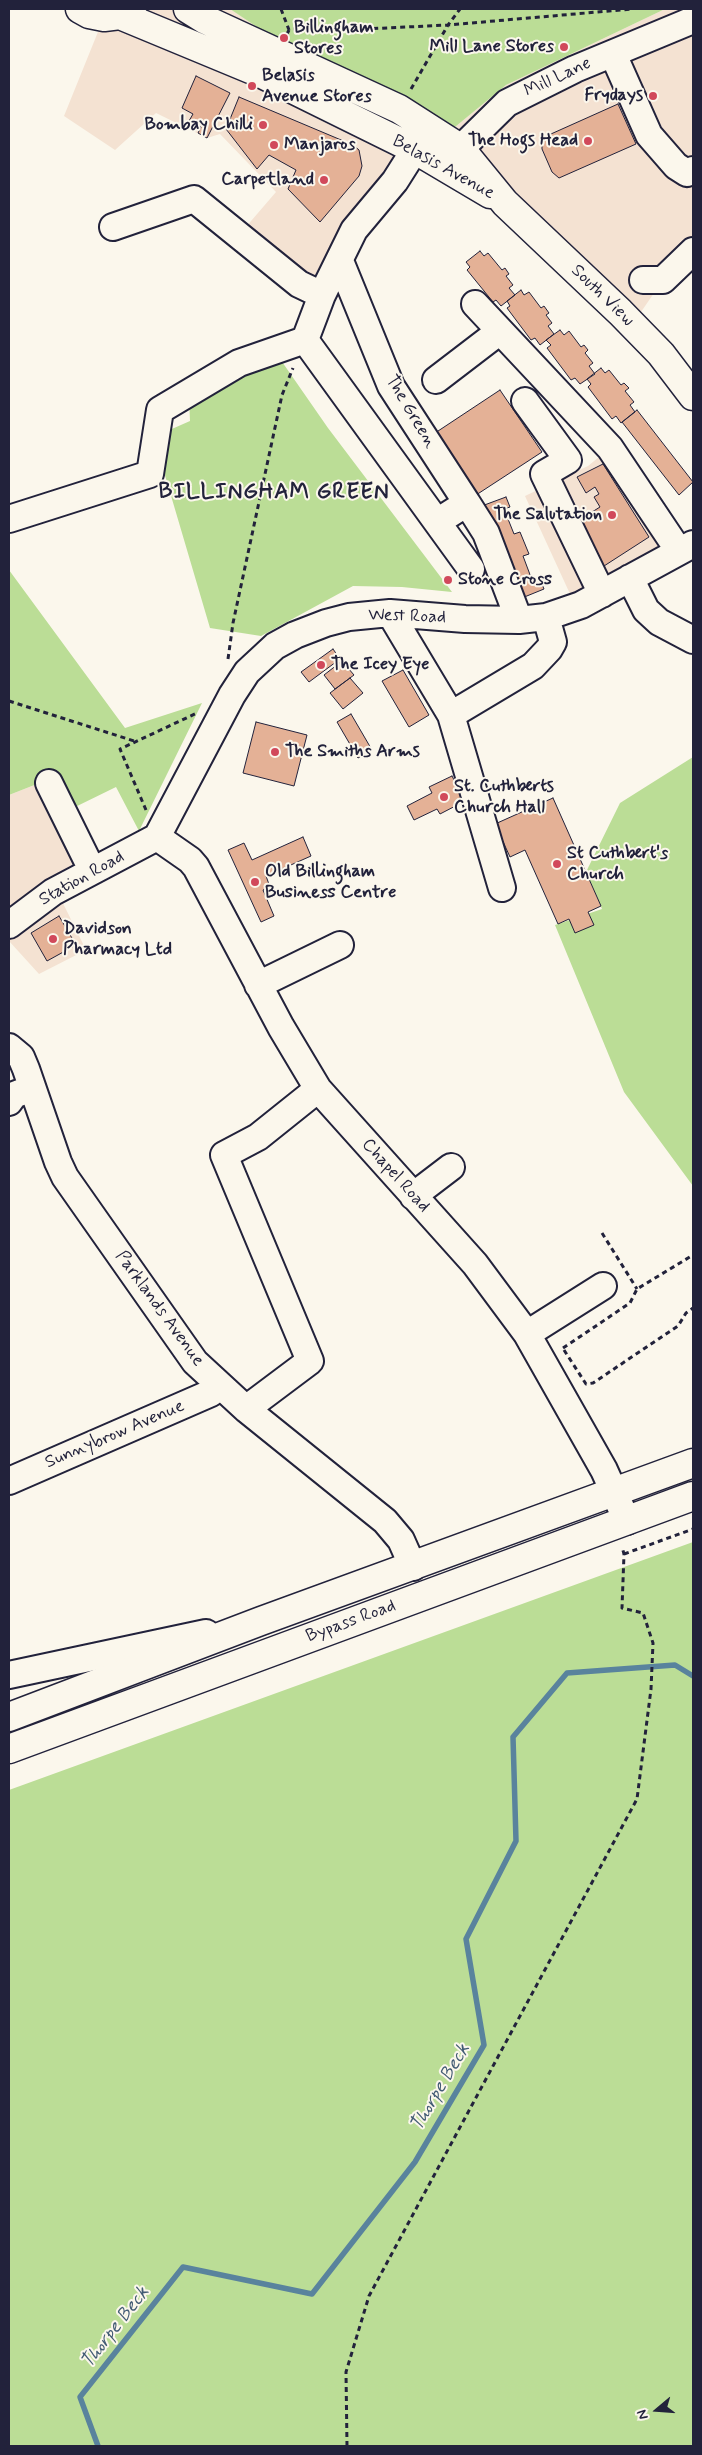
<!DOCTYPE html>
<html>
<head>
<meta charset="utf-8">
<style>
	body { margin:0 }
	#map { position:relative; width:702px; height:2455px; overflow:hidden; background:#fbf7ec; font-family:Mynerve,sans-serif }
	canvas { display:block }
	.frame { position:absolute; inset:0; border:10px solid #22223b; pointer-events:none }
	.north { position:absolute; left:632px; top:2385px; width:50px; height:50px; -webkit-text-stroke:4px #fbf7ec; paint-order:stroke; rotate:252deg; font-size:14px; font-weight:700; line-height:20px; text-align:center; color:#22223b }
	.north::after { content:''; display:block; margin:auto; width:18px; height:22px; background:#22223b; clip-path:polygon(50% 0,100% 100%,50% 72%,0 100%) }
</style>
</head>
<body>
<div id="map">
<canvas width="702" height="2455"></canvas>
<div class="frame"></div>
<div class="north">N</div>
</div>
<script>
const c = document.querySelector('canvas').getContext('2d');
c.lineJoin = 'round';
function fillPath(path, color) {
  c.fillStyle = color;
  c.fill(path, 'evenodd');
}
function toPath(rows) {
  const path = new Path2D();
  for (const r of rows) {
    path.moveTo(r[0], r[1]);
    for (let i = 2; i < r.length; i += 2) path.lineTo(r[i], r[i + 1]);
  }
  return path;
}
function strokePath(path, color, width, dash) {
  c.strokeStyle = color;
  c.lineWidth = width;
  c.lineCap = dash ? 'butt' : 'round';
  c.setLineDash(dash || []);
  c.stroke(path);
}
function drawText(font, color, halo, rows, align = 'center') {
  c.font = font + ' Mynerve,sans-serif';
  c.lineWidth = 4;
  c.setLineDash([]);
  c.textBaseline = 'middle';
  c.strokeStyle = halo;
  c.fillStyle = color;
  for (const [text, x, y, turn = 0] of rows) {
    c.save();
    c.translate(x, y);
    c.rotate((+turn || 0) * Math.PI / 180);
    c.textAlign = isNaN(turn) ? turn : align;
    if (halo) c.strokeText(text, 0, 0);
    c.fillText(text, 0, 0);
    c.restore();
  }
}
fillPath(toPath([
	[132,9,230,9,272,37,455,127,506,85,665,9,693,9,693,251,663,280,632,325,505,203,414,149,322,295,239,235,276,192,220,134,207,138,156,113,115,150,64,116,104,17],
	[610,448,679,551,576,607,525,496,588,466],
	[42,782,86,869,55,887,86,950,39,974,9,941,9,795]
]), '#f4e2d2');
fillPath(toPath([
	[230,9,665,9,506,85,455,127,272,37],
	[278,356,328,428,452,592,402,587,353,586,261,636,210,628,159,455,165,432,190,421,189,398],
	[9,570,125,728,202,703,139,831,116,787,69,810,42,782,9,795],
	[693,757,693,1186,624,1092,555,925,602,909,586,872,620,803],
	[693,1542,693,2446,9,2446,9,1790]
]), '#bbdd96');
strokePath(toPath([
	[98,2446,80,2397,183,2267,312,2294,415,2162,484,2045,466,1939,516,1841,513,1737,567,1673,675,1665,693,1676]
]), '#59839d', 5.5);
const building = toPath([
	[196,76,230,93,207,138,198,133,201,127,189,121,193,114,182,108,196,76],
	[239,97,353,145,359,150,362,166,359,176,320,222,288,189,296,170,269,155,257,169,226,129,239,97],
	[618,104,636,144,559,178,552,172,542,149,542,138,618,104],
	[480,251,484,256,488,253,502,270,505,268,509,274,506,276,513,285,509,288,515,295,501,306,496,300,493,302,467,270,470,267,466,262,480,251],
	[521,290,524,295,529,292,541,308,544,306,549,313,546,315,552,323,548,326,554,334,540,345,535,338,531,340,507,308,510,306,507,301,521,290],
	[560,330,564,335,569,331,581,347,584,345,588,350,585,353,593,363,589,366,595,374,580,384,575,378,571,380,547,348,551,345,546,340,560,330],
	[601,368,605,373,609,370,621,385,624,383,629,388,625,391,634,402,630,405,635,412,621,423,616,416,612,419,588,387,591,384,587,379,601,368],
	[500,390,542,452,473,497,432,435,500,390],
	[637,410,693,482,679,495,622,422,637,410],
	[603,464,649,537,604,566,576,522,600,507,594,497,599,494,595,487,586,493,577,477,603,464],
	[506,497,510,507,504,509,514,534,520,532,529,554,523,556,532,580,539,577,544,589,517,600,479,507,506,497],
	[333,649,340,659,309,682,301,672,333,649],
	[342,661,354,675,335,689,324,675,342,661],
	[403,670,429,715,409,727,382,681,403,670],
	[350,678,363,693,343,709,330,693,350,678],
	[351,714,372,750,358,758,337,722,351,714],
	[256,722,307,735,294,786,243,773,256,722],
	[452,776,465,801,440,814,437,809,414,820,407,806,432,793,429,787,452,776],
	[553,798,601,906,588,912,594,925,575,933,569,919,558,924,525,850,510,857,495,824,553,798],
	[303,837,311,856,266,876,270,887,263,890,274,916,261,922,228,850,244,843,252,860,303,837],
	[59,916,76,945,47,961,31,933,59,916]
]);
fillPath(building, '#e4b196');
strokePath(building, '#22223b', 1);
const minor = toPath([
	[613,54,649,135,676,166,687,173,693,170],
	[445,164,507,103,575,69,693,20],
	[113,227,194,199,299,284,322,295],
	[340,261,391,386,467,503,437,522],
	[643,280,663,280,693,251],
	[475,304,610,448,679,551],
	[305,340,471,569],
	[436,380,500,331],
	[525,401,568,460,544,474,602,594],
	[467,503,486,533,519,620],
	[9,519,150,474,160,410,239,363,305,340,322,295,354,230,395,181,426,132],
	[630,578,646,610,659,622,693,640],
	[390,613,451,715,502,888],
	[451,715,533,666,549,649,553,642,546,617],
	[49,783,92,870],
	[157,837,190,860,196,867,281,1027,318,1089,475,1264,527,1334,604,1470,627,1521],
	[9,925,53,892,157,837,232,695,247,672,275,646,295,635,326,623,349,617,390,613,465,619,519,620,546,617,581,605,693,544],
	[258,985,340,945],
	[9,1047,21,1057,26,1069,58,1162,65,1177,195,1362,246,1409,385,1521,401,1540,413,1567],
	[9,1102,14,1095,32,1088],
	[413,1196,451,1167],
	[527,1334,603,1286],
	[246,1409,310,1361,224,1155,258,1137,318,1089],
	[9,1481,211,1393,219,1385],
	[9,1675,206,1633]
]);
const major = toPath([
	[80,9,89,14,104,17,120,15,132,9],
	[188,9,204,19,399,109,460,148,505,203,620,312,661,354,693,396],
	[120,15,260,73,414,149,490,194],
	[9,1717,261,1621,693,1463],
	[9,1749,693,1496]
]);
strokePath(minor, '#22223b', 30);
strokePath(major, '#22223b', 31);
strokePath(toPath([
	[281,9,289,30],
	[287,34,289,30,316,24,344,30,448,25,632,9],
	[411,89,448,25,460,9],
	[228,659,233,623,282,395,293,368],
	[9,701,134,741],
	[146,810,120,749,197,713],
	[602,1233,637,1289],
	[563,1348,630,1303,637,1289,693,1255],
	[564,1350,586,1384,593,1383,678,1326,686,1313,693,1308],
	[624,1554,693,1529],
	[347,2446,346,2372,369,2296,637,1799,651,1689,653,1643,643,1613,622,1608,624,1554,622,1547]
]), '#22223b', 3, [5, 4]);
strokePath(minor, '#fbf7ec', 26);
strokePath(major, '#fbf7ec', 28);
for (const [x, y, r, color] of [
	[284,38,5,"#d1495b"],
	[564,47,5,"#d1495b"],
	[252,86,5,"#d1495b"],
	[653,96,5,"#d1495b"],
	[263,125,5,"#d1495b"],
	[588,141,5,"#d1495b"],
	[274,145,5,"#d1495b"],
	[324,180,5,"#d1495b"],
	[612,515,5,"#d1495b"],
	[448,580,5,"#d1495b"],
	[321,665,5,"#d1495b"],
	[275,752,5,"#d1495b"],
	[444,797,5,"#d1495b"],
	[557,864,5,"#d1495b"],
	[255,882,5,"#d1495b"],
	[53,939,5,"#d1495b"]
]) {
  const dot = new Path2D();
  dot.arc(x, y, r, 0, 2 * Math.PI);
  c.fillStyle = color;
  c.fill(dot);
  strokePath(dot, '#fbf7ec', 2);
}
drawText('bold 18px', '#22223b', '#fbf7ec', [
	["Billingham",294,28],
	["Stores",294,49],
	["Mill Lane Stores",554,47,"right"],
	["Belasis",262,76],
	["Avenue Stores",262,97],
	["Frydays",643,96,"right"],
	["Bombay Chilli",253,125,"right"],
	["The Hogs Head",578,141,"right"],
	["Manjaros",284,145],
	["Carpetland",314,180,"right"],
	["The Salutation",602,515,"right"],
	["Stone Cross",458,580],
	["The Icey Eye",331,665],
	["The Smiths Arms",285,752],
	["St. Cuthberts",454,787],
	["Church Hall",454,808],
	["St Cuthbert's",567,854],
	["Church",567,875],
	["Old Billingham",265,872],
	["Business Centre",265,893],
	["Davidson",63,929],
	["Pharmacy Ltd",63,950]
], 'left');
drawText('18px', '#22223b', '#fbf7ec', [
	["Mill Lane",558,78,-25],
	["Belasis Avenue",443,168,29],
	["South View",602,296,44],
	["The Green",410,412,59],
	["West Road",407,617,2],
	["Station Road",82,879,-29],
	["Chapel Road",395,1176,48],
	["Parklands Avenue",159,1309,54],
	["Sunnybrow Avenue",115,1435,-23],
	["Bypass Road",351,1622,-20]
]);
drawText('italic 19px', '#425b74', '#fbf7ec', [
	["Thorpe Beck",441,2088,-59],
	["Thorpe Beck",116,2328,-52]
]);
c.letterSpacing = '1px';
drawText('bold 22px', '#22223b', '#fbf7ec', [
	["BILLINGHAM GREEN",274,493]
]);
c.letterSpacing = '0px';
</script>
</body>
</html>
